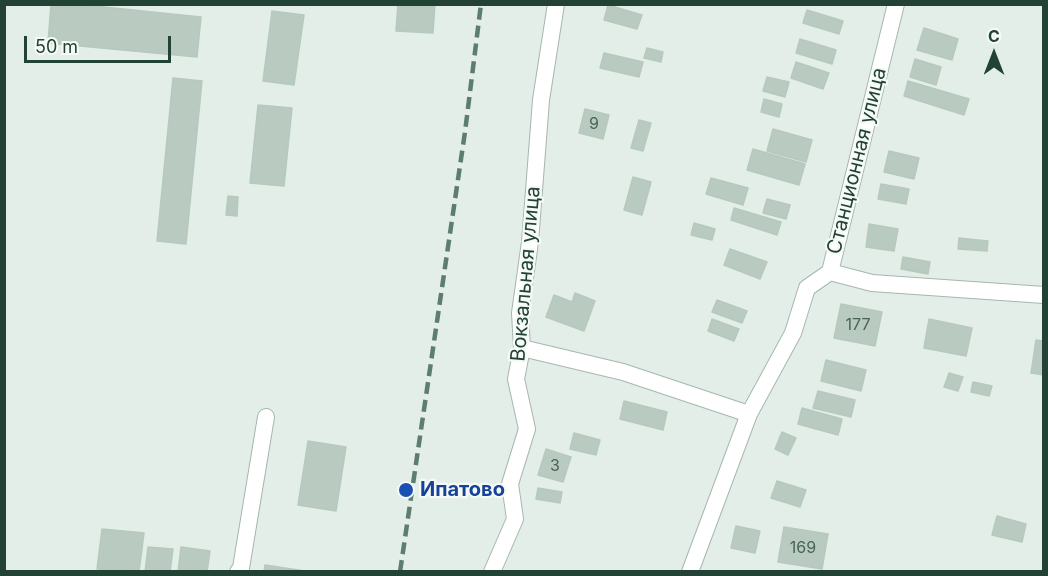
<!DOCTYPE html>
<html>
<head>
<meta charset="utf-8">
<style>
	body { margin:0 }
	#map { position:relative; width:1048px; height:576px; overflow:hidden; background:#e4eee9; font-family:Inter,sans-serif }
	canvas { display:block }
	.frame { position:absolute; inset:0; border:6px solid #224235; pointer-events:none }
	.north { position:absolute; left:964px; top:24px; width:60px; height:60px; -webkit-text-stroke:4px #f5faf7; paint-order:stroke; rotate:0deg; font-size:16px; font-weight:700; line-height:24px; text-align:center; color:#224235 }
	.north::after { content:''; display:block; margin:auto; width:21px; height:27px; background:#224235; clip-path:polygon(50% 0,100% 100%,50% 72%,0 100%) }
	.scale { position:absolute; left:24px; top:36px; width:147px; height:27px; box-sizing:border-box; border:3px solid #224235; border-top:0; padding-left:8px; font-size:18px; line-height:21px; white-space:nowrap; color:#224235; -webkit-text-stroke:4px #f5faf7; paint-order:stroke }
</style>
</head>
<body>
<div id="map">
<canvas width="1048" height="576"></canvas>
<div class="frame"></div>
<div class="north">С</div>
<div class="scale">50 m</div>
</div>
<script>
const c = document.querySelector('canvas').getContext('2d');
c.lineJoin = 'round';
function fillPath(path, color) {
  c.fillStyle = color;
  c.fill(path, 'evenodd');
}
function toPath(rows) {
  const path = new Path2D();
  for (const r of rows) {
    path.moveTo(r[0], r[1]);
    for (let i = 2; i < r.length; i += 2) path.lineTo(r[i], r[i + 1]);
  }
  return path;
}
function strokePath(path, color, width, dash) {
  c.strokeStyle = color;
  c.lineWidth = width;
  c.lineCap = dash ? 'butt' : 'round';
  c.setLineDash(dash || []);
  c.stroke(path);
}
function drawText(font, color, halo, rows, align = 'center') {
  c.font = font + ' Inter,sans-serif';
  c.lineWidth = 4.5;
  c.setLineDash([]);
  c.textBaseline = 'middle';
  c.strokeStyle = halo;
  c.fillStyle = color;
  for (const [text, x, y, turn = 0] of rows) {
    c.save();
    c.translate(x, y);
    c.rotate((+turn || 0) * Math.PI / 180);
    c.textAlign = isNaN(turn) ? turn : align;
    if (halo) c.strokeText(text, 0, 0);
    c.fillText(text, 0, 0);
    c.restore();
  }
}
const building = toPath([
	[51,4,75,4,201,17,197,57,48,43,51,4],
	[398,4,435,4,433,33,396,31,398,4],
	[608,5,642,15,637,29,604,20,608,5],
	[807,10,843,21,839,34,803,23,807,10],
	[272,11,304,15,294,85,263,81,272,11],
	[924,28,958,39,952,60,917,50,924,28],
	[800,39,836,50,832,64,796,53,800,39],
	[647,48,663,52,661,62,644,58,647,48],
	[604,53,643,62,639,77,600,68,604,53],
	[915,59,941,67,936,85,910,77,915,59],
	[796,62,829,73,823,89,791,78,796,62],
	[767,77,789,82,785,97,763,91,767,77],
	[173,78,202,81,186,244,157,241,173,78],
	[908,81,969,99,964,115,904,96,908,81],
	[764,99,782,104,779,117,761,112,764,99],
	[258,105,292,108,284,186,250,183,258,105],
	[585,109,609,115,603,139,579,133,585,109],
	[639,120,651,123,643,151,631,148,639,120],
	[773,129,812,140,806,162,767,151,773,129],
	[753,149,805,164,799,185,747,170,753,149],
	[889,151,919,158,914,179,884,172,889,151],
	[633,177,651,182,642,215,624,210,633,177],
	[711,178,748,188,743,205,706,194,711,178],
	[881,184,909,189,906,204,878,199,881,184],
	[228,196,238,197,237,216,226,215,228,196],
	[767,199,790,205,786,219,763,213,767,199],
	[734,208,781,222,777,235,731,220,734,208],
	[694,223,715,229,712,240,691,235,694,223],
	[869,224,898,229,894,251,866,247,869,224],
	[959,238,988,241,987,251,958,249,959,238],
	[730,249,767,262,760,279,724,265,730,249],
	[903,257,930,262,928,274,901,269,903,257],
	[575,293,595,301,584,331,546,317,554,295,572,302,575,293],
	[717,300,747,311,742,323,712,312,717,300],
	[841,304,882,312,875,346,834,338,841,304],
	[712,319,739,329,734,341,708,331,712,319],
	[929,319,972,328,966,356,924,348,929,319],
	[1036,340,1044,341,1044,375,1031,373,1036,340],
	[826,360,866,370,861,391,821,381,826,360],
	[949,373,963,377,958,391,944,387,949,373],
	[973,382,992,386,989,396,971,392,973,382],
	[818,391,855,400,851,417,813,408,818,391],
	[624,401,667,412,663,430,620,419,624,401],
	[802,408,842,419,838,435,798,424,802,408],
	[782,432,796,438,788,455,775,449,782,432],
	[574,433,600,440,596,455,570,449,574,433],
	[308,441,346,447,336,511,298,505,308,441],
	[546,449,571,457,563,482,538,475,546,449],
	[777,481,806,490,800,507,771,498,777,481],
	[538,488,562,492,560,503,536,499,538,488],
	[997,516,1026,524,1022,542,992,535,997,516],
	[736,526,760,531,755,553,731,548,736,526],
	[784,527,828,534,822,569,778,562,784,527],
	[102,529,144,533,139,572,97,569,102,529],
	[148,547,173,549,170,572,145,572,148,547],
	[181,547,210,551,207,572,178,572,181,547],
	[265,565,305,571,305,572,264,572,265,565]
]);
fillPath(building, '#b9cac1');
strokePath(building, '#b6c9be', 1.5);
const minor = toPath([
	[830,272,872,283,1044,295],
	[522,348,623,372,749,414],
	[238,572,241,568,266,417],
	[492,572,515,519,510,484,527,429,516,379,522,348,520,313,530,242,541,100,556,4],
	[690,572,749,414,793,333,807,288,830,272,896,4]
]);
strokePath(minor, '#a6b7af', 18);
strokePath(minor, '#fff', 16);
strokePath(toPath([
	[400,572,465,132,481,4]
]), '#5d7d70', 4.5, [12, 6]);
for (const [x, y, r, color] of [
	[406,490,8,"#1a4fb4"]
]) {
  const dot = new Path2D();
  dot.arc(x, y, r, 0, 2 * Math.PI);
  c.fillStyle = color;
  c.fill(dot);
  strokePath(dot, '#f5faf7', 2);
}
drawText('16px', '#486458', null, [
	["9",594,124],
	["177",858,325],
	["3",555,466],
	["169",803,548]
]);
drawText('20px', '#224235', '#f5faf7', [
	["Станционная улица",857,161,-76],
	["Вокзальная улица",526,274,-85]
]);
drawText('bold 20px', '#164399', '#f5faf7', [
	["Ипатово",420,490]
], 'left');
</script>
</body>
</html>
